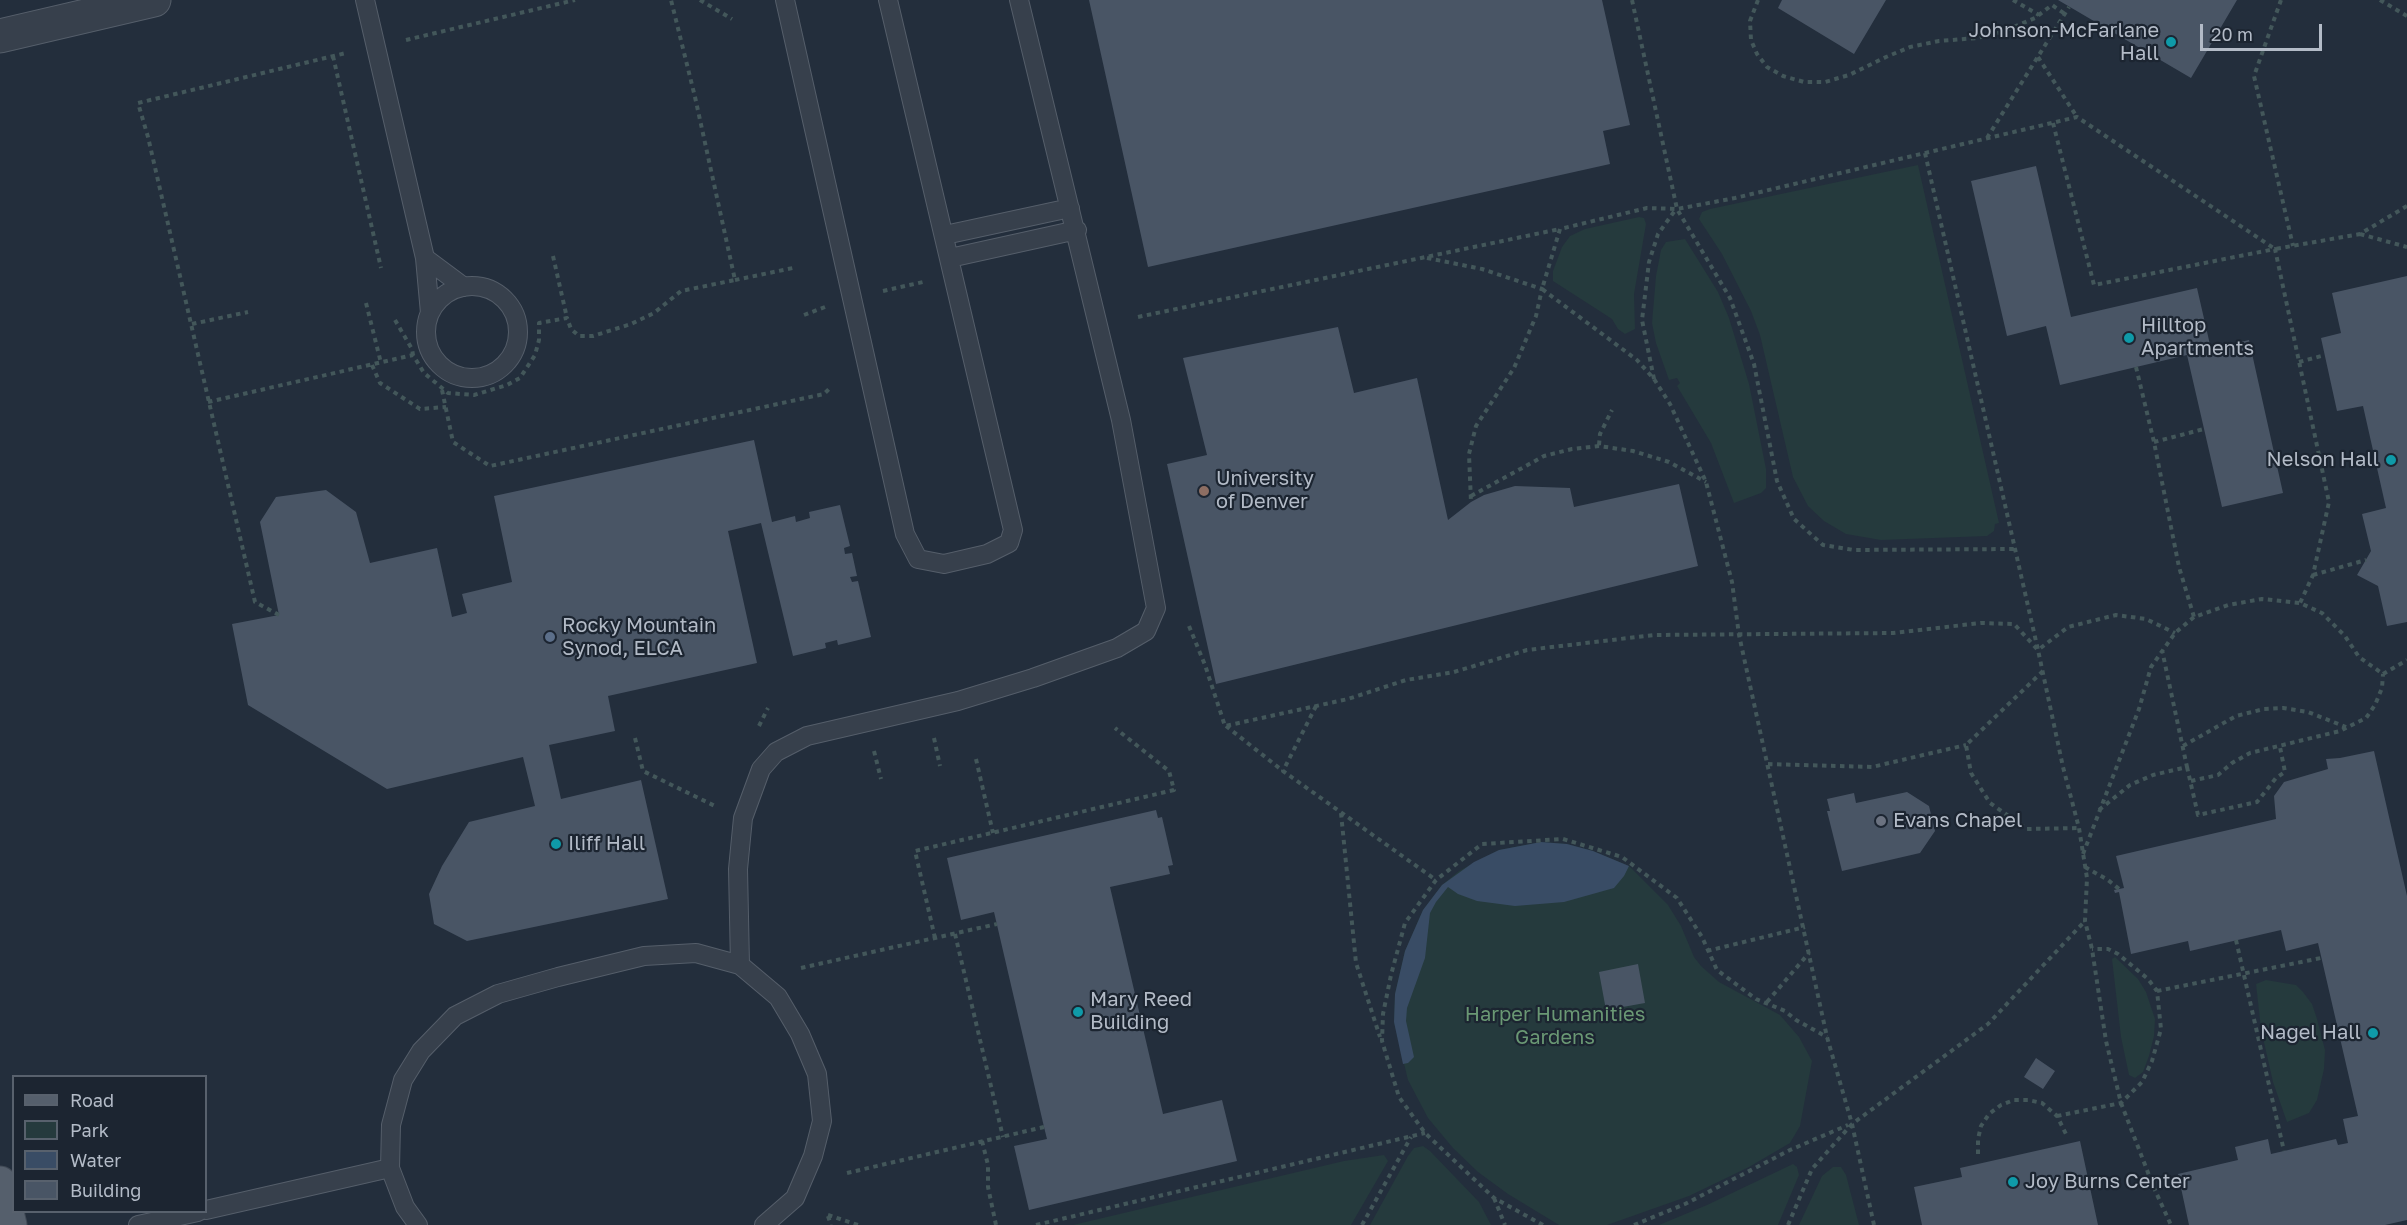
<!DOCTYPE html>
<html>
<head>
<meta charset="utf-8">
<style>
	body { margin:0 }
	#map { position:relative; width:2407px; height:1225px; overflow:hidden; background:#232e3c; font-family:"Golos Text",sans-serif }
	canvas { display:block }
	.legend { position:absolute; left:12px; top:1075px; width:195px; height:138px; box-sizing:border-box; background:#1c2531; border:2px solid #58616d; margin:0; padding:8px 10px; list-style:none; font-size:18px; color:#b3bbc7 }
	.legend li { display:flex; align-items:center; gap:12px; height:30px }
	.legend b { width:30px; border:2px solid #58616d }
	.scale { position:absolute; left:2200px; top:24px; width:122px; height:27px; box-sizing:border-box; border:3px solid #b3bbc7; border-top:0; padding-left:8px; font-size:18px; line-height:21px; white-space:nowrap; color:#b3bbc7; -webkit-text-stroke:4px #1c2531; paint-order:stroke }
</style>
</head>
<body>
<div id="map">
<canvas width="2407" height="1225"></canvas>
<ul class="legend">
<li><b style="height:8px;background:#555f6c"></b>Road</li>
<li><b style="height:16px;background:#253a3d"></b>Park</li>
<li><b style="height:16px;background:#394c65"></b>Water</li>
<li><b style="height:16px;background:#495565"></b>Building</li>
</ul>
<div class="scale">20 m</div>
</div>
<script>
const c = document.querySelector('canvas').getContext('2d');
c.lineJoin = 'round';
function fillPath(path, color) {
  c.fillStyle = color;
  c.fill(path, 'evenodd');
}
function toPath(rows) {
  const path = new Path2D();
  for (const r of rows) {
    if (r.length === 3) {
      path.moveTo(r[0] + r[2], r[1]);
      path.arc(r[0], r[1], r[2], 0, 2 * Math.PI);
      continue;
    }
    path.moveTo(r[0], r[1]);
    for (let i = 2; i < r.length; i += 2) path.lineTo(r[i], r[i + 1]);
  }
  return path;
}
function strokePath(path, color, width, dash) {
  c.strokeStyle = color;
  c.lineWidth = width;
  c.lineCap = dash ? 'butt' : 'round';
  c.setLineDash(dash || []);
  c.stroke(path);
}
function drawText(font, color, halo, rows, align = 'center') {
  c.font = font + ' "Golos Text",sans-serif';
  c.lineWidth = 4.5;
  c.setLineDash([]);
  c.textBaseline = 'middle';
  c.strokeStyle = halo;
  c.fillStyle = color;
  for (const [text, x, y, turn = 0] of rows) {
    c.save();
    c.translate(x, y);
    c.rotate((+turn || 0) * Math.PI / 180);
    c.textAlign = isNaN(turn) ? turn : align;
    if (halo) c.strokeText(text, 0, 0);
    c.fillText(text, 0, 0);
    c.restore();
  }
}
fillPath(toPath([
	[1918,165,1999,523,1995,524,1994,531,1987,536,1881,540,1846,534,1824,521,1808,506,1793,477,1760,335,1751,311,1722,254,1699,219,1702,212,1710,209],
	[1639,217,1644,218,1646,224,1634,294,1635,329,1625,334,1618,329,1612,319,1553,281,1553,271,1562,247,1570,236,1585,229],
	[1685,239,1718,292,1729,318,1749,384,1766,469,1766,488,1761,493,1734,503,1711,443,1677,386,1680,383,1677,378,1669,380,1656,343,1652,323,1656,276,1661,250,1666,242],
	[1541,842,1567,844,1593,851,1629,866,1668,905,1681,926,1694,957,1701,966,1719,982,1780,1015,1799,1037,1812,1061,1800,1126,1790,1143,1749,1167,1689,1196,1607,1225,1559,1225,1508,1194,1478,1172,1453,1148,1428,1118,1408,1080,1394,1022,1395,994,1405,951,1423,910,1442,885,1459,871,1499,850],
	[2115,957,2138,979,2146,992,2155,1019,2154,1036,2149,1056,2143,1072,2135,1078,2129,1075,2121,1037,2112,959],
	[2266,980,2296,985,2303,992,2312,1004,2317,1019,2325,1050,2324,1069,2317,1100,2309,1113,2287,1122,2273,1082,2261,1029,2256,984],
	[1423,1146,1430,1151,1479,1202,1491,1225,1370,1225,1408,1156,1414,1148],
	[1384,1155,1388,1161,1351,1225,1073,1225,1344,1161],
	[1793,1164,1797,1167,1799,1175,1778,1225,1659,1225,1707,1205],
	[1833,1167,1841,1167,1846,1175,1859,1225,1799,1225,1822,1176]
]), '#253a3d');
fillPath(toPath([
	[1541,842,1567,844,1593,851,1629,866,1624,876,1614,888,1564,902,1515,906,1477,901,1458,894,1448,887,1436,902,1430,913,1425,958,1407,1008,1406,1021,1414,1057,1408,1063,1403,1064,1394,1022,1395,994,1405,951,1423,910,1442,885,1474,862,1499,850]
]), '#394c65');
fillPath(toPath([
	[1089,0,1602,0,1630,125,1603,131,1610,164,1148,267],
	[1782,0,1886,0,1854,54,1778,8],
	[2058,0,2237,0,2191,78],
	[2036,166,2071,317,2197,288,2211,349,2249,340,2283,493,2222,507,2187,355,2060,385,2046,326,2007,336,1971,181],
	[2407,276,2407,622,2387,626,2378,586,2357,575,2371,551,2362,514,2386,508,2363,406,2337,411,2321,338,2341,333,2332,293],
	[1338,327,1354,393,1417,378,1448,520,1471,502,1484,495,1515,486,1570,488,1574,507,1679,484,1698,566,1216,684,1167,464,1207,455,1183,358],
	[754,440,772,522,795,516,796,522,810,518,809,512,840,505,850,546,844,548,845,554,852,553,857,576,850,577,852,582,858,581,871,637,838,645,837,640,825,643,826,648,793,656,761,523,728,531,757,663,608,696,615,731,549,745,561,799,641,780,668,899,467,941,434,924,429,894,442,866,469,822,535,806,523,757,387,789,248,705,232,624,279,615,260,522,276,497,326,490,356,512,370,563,437,548,452,617,467,613,462,594,512,582,494,496],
	[2374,751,2407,896,2407,1220,2385,1225,2189,1225,2178,1174,2238,1160,2235,1147,2268,1139,2271,1154,2336,1139,2338,1145,2348,1143,2343,1119,2358,1116,2318,943,2286,951,2281,930,2190,951,2188,941,2131,954,2119,892,2115,893,2114,890,2124,888,2116,856,2276,819,2274,796,2284,782,2328,769,2326,759,2340,758],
	[1907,792,1929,806,1935,831,1920,853,1842,871,1827,811,1830,811,1827,799,1854,793,1856,803],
	[1156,810,1158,818,1162,817,1173,865,1168,866,1170,874,1110,887,1163,1114,1222,1100,1237,1161,1029,1210,1014,1146,1047,1139,1044,1127,994,912,961,920,947,858],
	[1638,964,1645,1003,1606,1010,1599,972],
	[2036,1058,2055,1071,2043,1089,2024,1077],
	[2080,1141,2098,1225,1922,1225,1914,1187,1962,1177,1960,1168]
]), '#495565');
const service = toPath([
	[365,0,425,258,430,313],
	[785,0,905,534,918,559,944,564,987,554,1009,543,1013,530,888,0],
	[945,235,1070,208],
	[425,258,464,287],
	[950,258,1077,230],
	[472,332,46],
	[740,965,738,869,743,818,761,769,776,752,807,736,958,701,1033,678,1117,648,1146,631,1156,608,1121,420,1019,0],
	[206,1210,390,1168],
	[138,1225,198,1212],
	[418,1225,405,1207,390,1168,391,1125,403,1080,421,1051,455,1016,498,994,558,977,644,956,696,953,740,965,778,997,800,1034,817,1074,822,1121,813,1156,795,1198,764,1225]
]);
const tertiary = toPath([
	[0,36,154,0]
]);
const primary = toPath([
	[0,1183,10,1225]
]);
strokePath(service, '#555e6a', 20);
strokePath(tertiary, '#555e6a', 35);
strokePath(primary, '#404955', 35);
strokePath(toPath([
	[700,0,732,19],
	[1632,0,1677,209,1730,298,1754,364,1777,481,1794,519,1823,545,1854,550,2015,549],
	[1758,0,1750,21,1751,40,1757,54,1767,67,1783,76,1804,82,1825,82,1849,75,1886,57,1910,47,1939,41,1977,38,2002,32,2035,18,2052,5,2065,14],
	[2013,0,2039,15],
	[2281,0,2254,76,2293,246],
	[2380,0,2407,16],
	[406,40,575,0],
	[333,56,381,268],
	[2038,57,2077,117],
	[2053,123,2094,285,2275,249,2329,502,2313,575,2300,603],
	[1987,138,2069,7],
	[1925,153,2038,650,2068,627,2116,615,2146,619,2175,633],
	[2360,234,2407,247],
	[553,256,567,318],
	[1427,258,1482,269,1542,289,1536,316,1514,368,1476,426,1469,454,1471,502],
	[735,280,793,268],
	[883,291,923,282],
	[366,303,381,363],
	[804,315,825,307],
	[1138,317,1560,229],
	[395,320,412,349,413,355],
	[192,324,248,312],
	[2299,362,2325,355],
	[372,365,380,383,420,409,446,407],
	[2136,367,2154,442,2179,567,2194,617],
	[1654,379,1642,320,1649,262,1658,234,1676,209],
	[442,390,453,442,490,466,824,394,830,388],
	[208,402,413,355,424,373,448,393,474,395,507,385,520,378,535,355,539,340,539,323,567,318,571,329,579,336,593,336,631,324,654,313,681,291,735,280,695,97,671,0],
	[2154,442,2204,429],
	[1599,445,1600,434,1612,410],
	[1471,496,1544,456,1572,449,1599,446,1633,451,1669,462,1706,482],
	[2313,575,2366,560],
	[279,615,255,602,148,137,138,103,346,53],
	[1189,626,1205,665,1225,726,1348,699,1406,680,1454,672,1527,650,1654,635,1893,633,1981,623,2014,624,2038,650,2063,767,2079,828,2087,878,2085,921,2092,949,2106,1041,2121,1103,2154,1188,2171,1225],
	[2043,671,1966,745,1971,773,1990,803,2027,829,2079,828],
	[2383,674,2407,660],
	[1316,706,1283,771,1436,880],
	[759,726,768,708],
	[1226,726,1283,771],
	[635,738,643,771,717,807],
	[934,738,940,766],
	[2183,746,2236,716,2264,709,2283,708,2308,712,2346,727],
	[874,751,881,779],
	[976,759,993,833],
	[1768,764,1872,767,1966,745],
	[2187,767,2198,815,2257,802,2276,778,2285,772,2280,747],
	[2191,781,2218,775,2232,763,2250,753,2340,731,2366,718,2375,705,2382,688,2383,674],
	[2099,810,2130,785,2153,775,2187,767,2162,650],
	[1341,813,1356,963,1380,1037],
	[2083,854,2139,709,2151,667,2175,633,2194,617,2228,605,2262,599,2300,603,2322,613,2345,636,2359,657,2383,674],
	[2085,867,2108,880,2119,889],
	[955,934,1003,1137],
	[935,938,915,851,1174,790,1169,771,1115,728],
	[2236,940,2284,1151],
	[1707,951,1805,927],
	[801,968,997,924],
	[2157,991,2321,958],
	[1767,1002,1809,953],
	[2057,1116,2121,1103,2142,1082,2152,1061,2161,1029,2157,991,2148,979,2118,954,2108,949,2092,949],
	[982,1141,988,1165,988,1187,996,1225],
	[1978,1154,1978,1139,1981,1126,1989,1114,2001,1105,2014,1100,2028,1100,2042,1103,2057,1116,2067,1136],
	[847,1173,1044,1127],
	[1494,1198,1505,1225],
	[828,1215,858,1225],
	[828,1216,831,1225],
	[1036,1225,1425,1133],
	[1362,1225,1411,1137],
	[1543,1225,1494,1198,1425,1133,1399,1097,1382,1041,1383,1014,1391,975,1405,923,1436,880,1482,844,1563,839,1622,857,1677,898,1702,937,1717,970,1756,999,1785,1011,1796,1020,1827,1037],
	[1634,1225,1685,1204,1790,1150,1848,1125],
	[1788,1225,1812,1169,1852,1124,1988,1024,2085,921],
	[1874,1225,1852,1124,1827,1037,1739,635,1732,582,1706,482,1670,404,1654,379,1637,360,1542,289,1560,229,1647,208,1677,209,1735,198,2077,117,2275,249,2360,234,2407,206]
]), '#43575a', 4, [4.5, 4.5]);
strokePath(service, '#37404c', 18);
strokePath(tertiary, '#37404c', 33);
strokePath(primary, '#555f6c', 33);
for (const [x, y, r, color] of [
	[2171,42,6,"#0f9aa8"],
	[2129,338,6,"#0f9aa8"],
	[2391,460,6,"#0f9aa8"],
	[1204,491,6,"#8d6e63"],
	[550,637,6,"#5c6f8a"],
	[1881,821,6,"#6b7280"],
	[556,844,6,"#0f9aa8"],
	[1078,1012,6,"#0f9aa8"],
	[2373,1033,6,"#0f9aa8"],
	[2013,1182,6,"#0f9aa8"]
]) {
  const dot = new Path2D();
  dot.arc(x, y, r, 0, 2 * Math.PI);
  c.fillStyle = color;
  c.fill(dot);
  strokePath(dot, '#1c2531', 2);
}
drawText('20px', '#b3bbc7', '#1c2531', [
	["Johnson-McFarlane",2159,31,"right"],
	["Hall",2159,54,"right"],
	["Hilltop",2141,326],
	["Apartments",2141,349],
	["Nelson Hall",2379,460,"right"],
	["University",1216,479],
	["of Denver",1216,502],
	["Rocky Mountain",562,626],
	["Synod, ELCA",562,649],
	["Evans Chapel",1893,821],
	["Iliff Hall",568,844],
	["Mary Reed",1090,1000],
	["Building",1090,1023],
	["Nagel Hall",2361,1033,"right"],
	["Joy Burns Center",2025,1182]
], 'left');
drawText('20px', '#6a9874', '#1c2531', [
	["Harper Humanities",1555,1015],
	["Gardens",1555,1038]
]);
</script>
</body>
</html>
